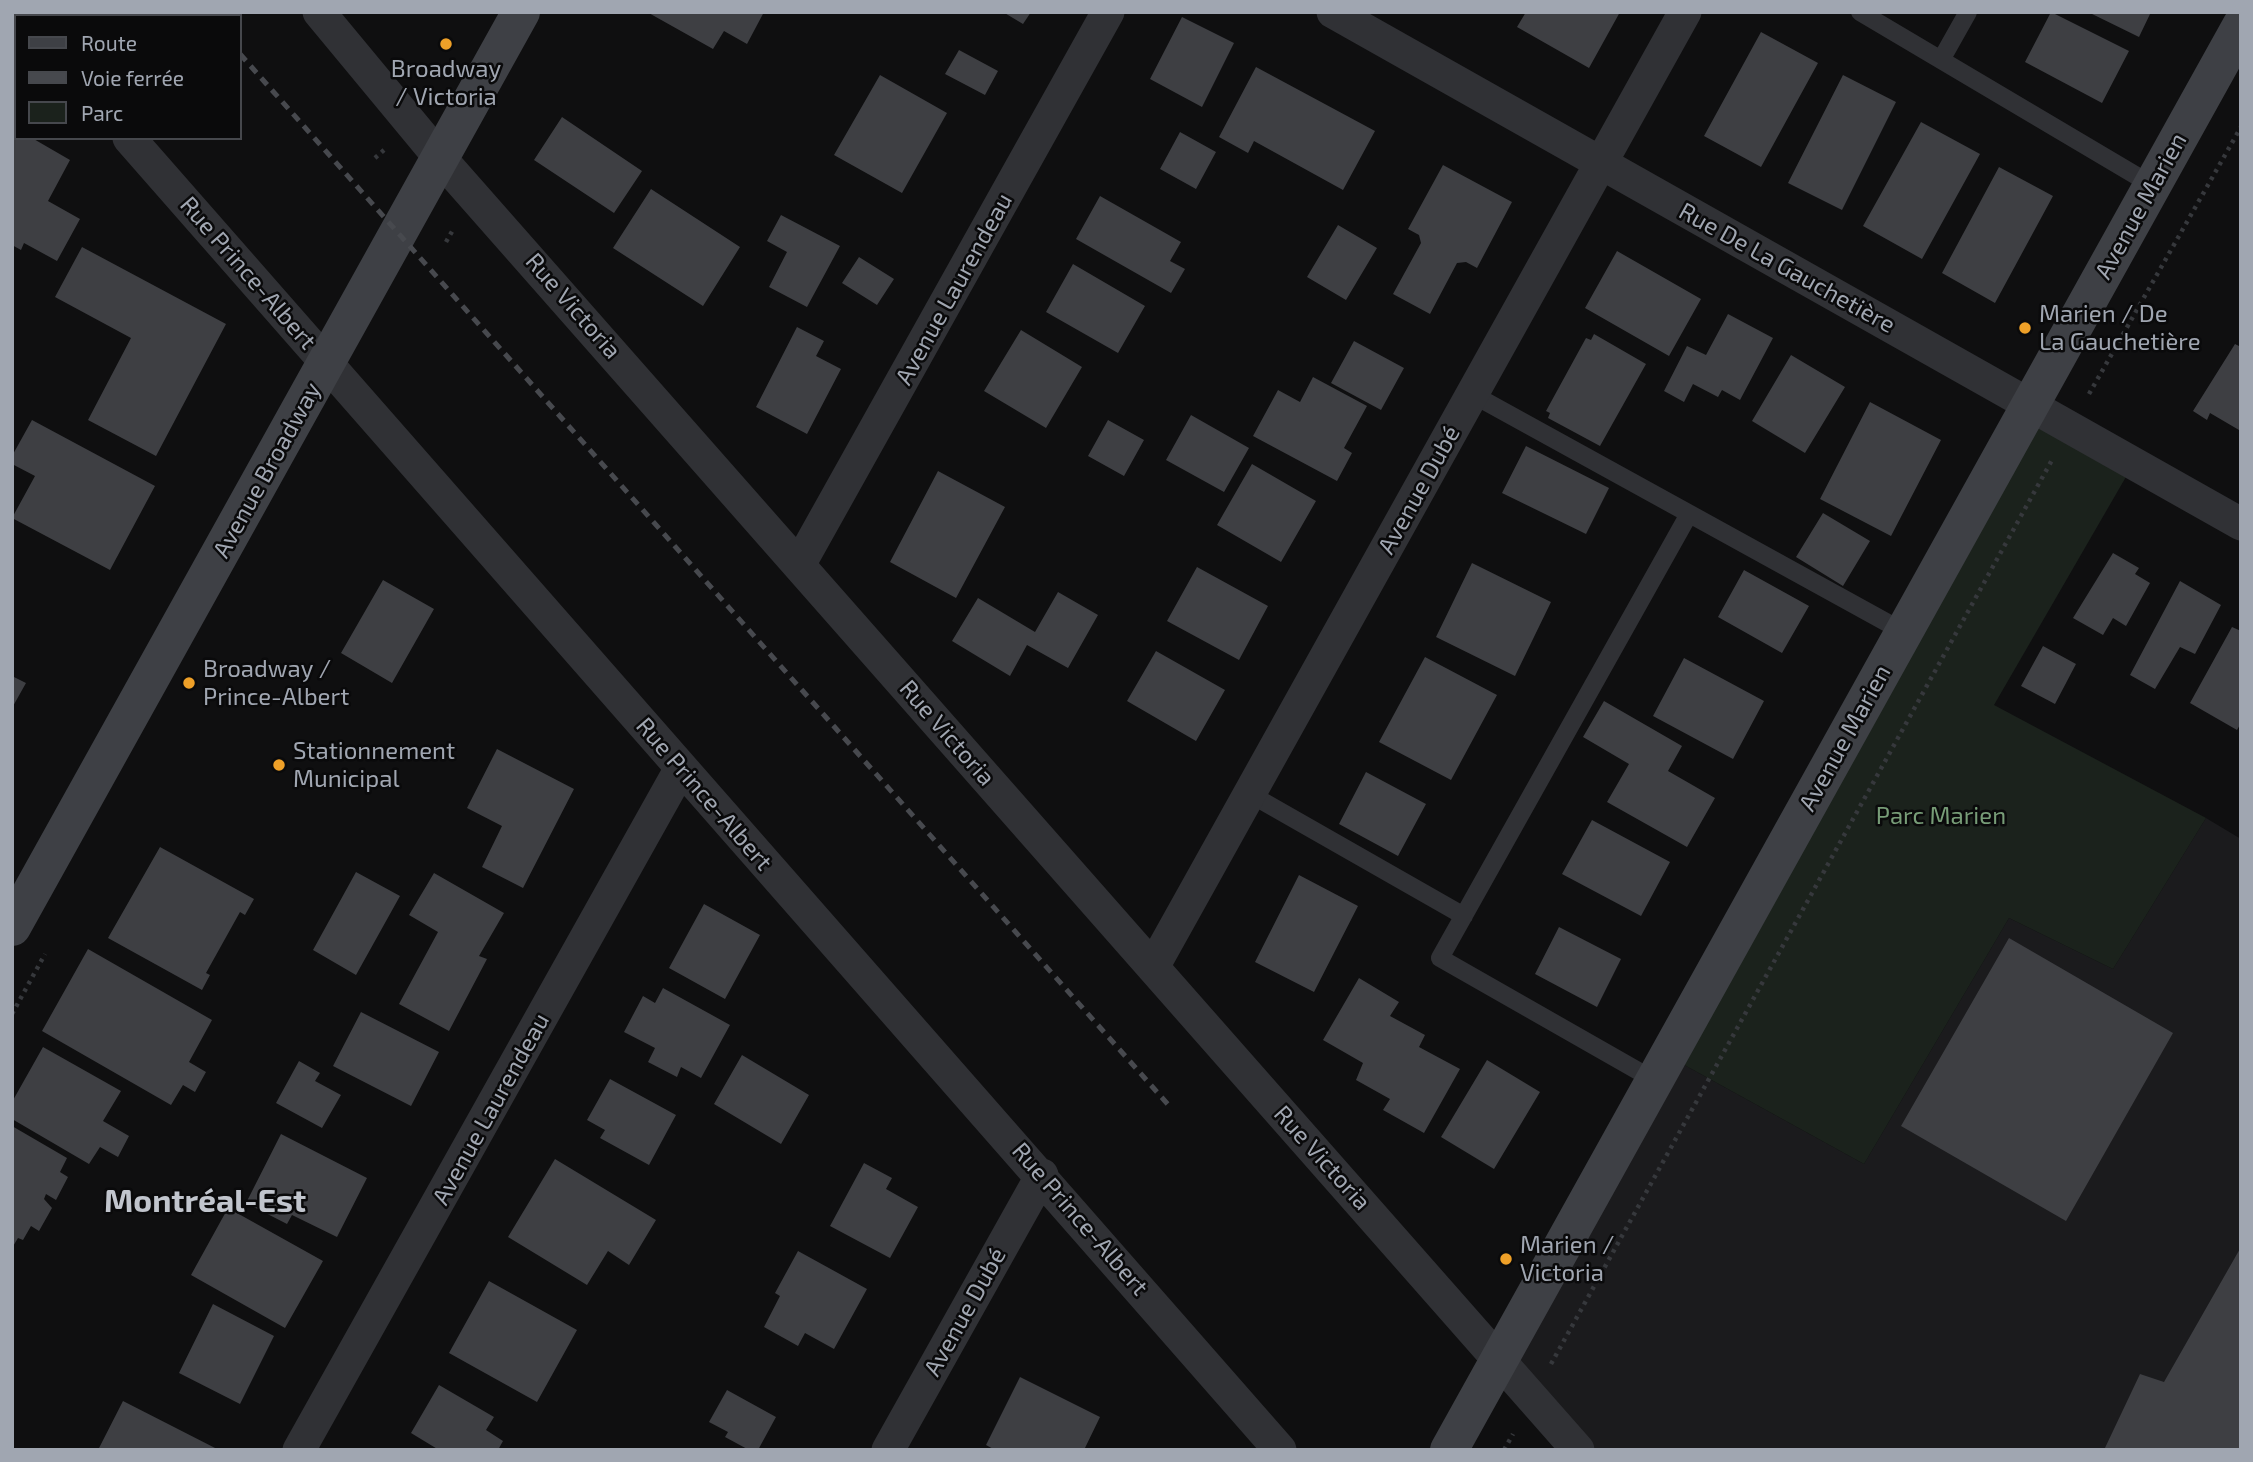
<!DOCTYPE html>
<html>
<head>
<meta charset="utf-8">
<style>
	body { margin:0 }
	#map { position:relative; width:2253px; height:1462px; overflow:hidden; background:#0f0f10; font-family:"Exo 2",sans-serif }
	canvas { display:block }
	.frame { position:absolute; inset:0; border:14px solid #a0a6b1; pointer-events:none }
	.legend { position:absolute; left:14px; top:14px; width:228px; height:126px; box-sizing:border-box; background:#0a0a0b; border:2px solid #46484d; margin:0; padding:9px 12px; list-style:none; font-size:21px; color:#a0a6b1 }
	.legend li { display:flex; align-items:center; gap:14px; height:35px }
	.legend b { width:35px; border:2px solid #46484d }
</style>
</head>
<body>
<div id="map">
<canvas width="2253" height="1462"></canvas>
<div class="frame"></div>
<ul class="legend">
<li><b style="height:9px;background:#3e4045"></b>Route</li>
<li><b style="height:9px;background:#47494e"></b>Voie ferrée</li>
<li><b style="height:19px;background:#1b221c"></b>Parc</li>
</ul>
</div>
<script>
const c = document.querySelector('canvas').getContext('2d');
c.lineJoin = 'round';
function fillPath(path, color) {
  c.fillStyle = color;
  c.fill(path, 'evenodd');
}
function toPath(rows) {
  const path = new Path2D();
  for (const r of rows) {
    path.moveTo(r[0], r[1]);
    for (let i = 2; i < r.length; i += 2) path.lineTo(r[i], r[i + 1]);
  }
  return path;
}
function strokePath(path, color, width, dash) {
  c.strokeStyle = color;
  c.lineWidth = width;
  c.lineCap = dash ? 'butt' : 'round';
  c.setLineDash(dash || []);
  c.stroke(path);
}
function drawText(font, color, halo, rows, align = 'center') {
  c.font = font + ' "Exo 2",sans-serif';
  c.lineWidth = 5;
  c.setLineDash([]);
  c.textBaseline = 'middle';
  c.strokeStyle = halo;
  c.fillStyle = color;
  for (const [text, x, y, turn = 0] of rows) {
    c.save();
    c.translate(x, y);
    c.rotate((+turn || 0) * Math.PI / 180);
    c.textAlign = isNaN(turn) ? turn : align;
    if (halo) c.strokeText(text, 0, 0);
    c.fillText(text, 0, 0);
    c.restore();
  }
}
fillPath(toPath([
	[2206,818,2241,839,2241,1450,1578,1450,1498,1361,1668,1056,1864,1164,2009,918,2113,969]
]), '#1b1b1d');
fillPath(toPath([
	[2030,404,2134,463,1994,705,2206,818,2113,969,2009,918,1864,1164,1668,1056]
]), '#1b221c');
fillPath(toPath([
	[647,12,764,12,747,44,724,31,713,49],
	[1003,12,1031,12,1023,24],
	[1526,12,1620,12,1589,68,1517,27],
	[2051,12,2129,51,2102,103,2025,62],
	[2088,12,2151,12,2139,37],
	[1182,17,1234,43,1202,107,1150,79],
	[1761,32,1818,63,1761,167,1704,136],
	[959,50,998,71,985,95,945,74],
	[1256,67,1375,131,1343,190,1254,141,1248,153,1219,137],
	[880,75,947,113,902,193,834,155],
	[1843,75,1896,102,1842,210,1788,183],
	[562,117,642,171,614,213,534,160],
	[1921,122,1980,154,1922,259,1863,226],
	[14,128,16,138,32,138,70,160,48,201,80,219,57,261,24,243,21,250,12,245],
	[1180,132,1216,152,1196,189,1160,169],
	[1443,165,1512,202,1477,268,1466,262,1457,263,1430,314,1393,294,1421,243,1419,235,1408,229],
	[1999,167,2053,196,1995,303,1942,273],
	[651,189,740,247,703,306,613,248],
	[1100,196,1181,242,1170,261,1185,269,1171,293,1076,239],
	[781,215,840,246,807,307,769,287,787,252,767,241],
	[1338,225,1377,248,1346,300,1307,277],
	[82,247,226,324,156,456,88,420,131,338,55,297],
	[1617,251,1701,299,1669,356,1585,308],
	[859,257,894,279,877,305,842,283],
	[1073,264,1145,306,1118,353,1046,312],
	[1728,314,1773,338,1740,400,1722,390,1718,397,1693,384,1684,402,1664,391,1687,346,1706,355],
	[797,327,824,341,816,356,841,369,807,434,756,407],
	[1021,330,1082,367,1046,428,984,391],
	[1594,334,1646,364,1600,446,1548,418,1550,413,1546,411,1586,338,1591,340],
	[1354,341,1404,368,1381,410,1331,383],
	[2235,344,2241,347,2239,430,2210,413,2207,420,2193,411],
	[1791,355,1845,387,1805,453,1752,421],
	[1313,377,1367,406,1344,448,1352,453,1337,481,1253,436,1278,390,1300,402],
	[1870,402,1941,440,1891,536,1820,499],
	[1191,415,1249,448,1224,492,1166,460],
	[32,420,155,486,110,570,12,518,35,476,12,464,12,456],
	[1108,420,1144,440,1124,476,1088,456],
	[1526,446,1609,488,1586,534,1502,493],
	[1252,464,1316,501,1281,562,1217,525],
	[938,471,1005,507,956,598,890,562],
	[1823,513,1870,541,1843,586,1796,557],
	[2113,553,2139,568,2135,574,2150,583,2126,626,2113,618,2103,635,2073,618],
	[1472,563,1551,602,1515,676,1436,637],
	[1197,567,1268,606,1239,660,1167,621],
	[1744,570,1809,606,1782,653,1718,617],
	[383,580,434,609,392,683,341,653],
	[2180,581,2221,605,2195,654,2180,647,2155,689,2130,675],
	[1058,592,1098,615,1068,668,1027,645,1010,676,952,641,978,598,1035,632],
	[2232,627,2241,631,2241,723,2237,730,2190,703],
	[2043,646,2076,664,2055,704,2021,686],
	[1156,651,1225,690,1196,741,1127,701],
	[1425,657,1497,695,1451,780,1379,742],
	[1684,658,1764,701,1733,759,1653,716],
	[12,676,26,683,12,708],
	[1604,701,1682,746,1668,771,1715,798,1687,847,1607,802,1629,764,1583,737],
	[497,749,574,789,523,888,482,867,502,826,467,808],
	[1366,772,1426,804,1398,856,1339,824],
	[1592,820,1670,862,1641,916,1562,874],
	[160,847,254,899,245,915,240,912,206,973,210,975,202,990,108,938],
	[356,872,400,896,356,975,313,950],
	[434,873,504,913,479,956,487,959,449,1031,399,1004,438,932,409,915],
	[1299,875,1358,906,1314,992,1255,962],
	[704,904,760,935,725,999,669,968],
	[1559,927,1621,959,1597,1007,1535,974],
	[2009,938,2173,1033,2066,1221,1901,1126],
	[88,949,212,1020,189,1062,206,1072,195,1092,183,1085,171,1105,42,1031],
	[1359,978,1399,1002,1390,1016,1425,1035,1419,1047,1460,1069,1424,1133,1383,1110,1390,1099,1356,1080,1363,1063,1323,1040],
	[663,988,730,1025,701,1078,681,1067,677,1077,648,1062,655,1048,624,1032,643,996,655,1003],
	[361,1012,439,1052,411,1106,333,1066],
	[43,1047,121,1091,103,1121,129,1136,118,1157,100,1147,89,1164,12,1119,12,1102],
	[742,1055,809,1095,781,1144,714,1104],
	[1487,1060,1540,1092,1494,1169,1441,1137],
	[299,1061,320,1073,315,1081,341,1095,322,1128,276,1103],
	[610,1079,676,1115,649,1165,600,1138,605,1130,587,1120],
	[12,1126,67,1158,60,1172,68,1177,56,1200,46,1194,44,1199,52,1208,39,1231,31,1226,23,1240,18,1238,12,1248],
	[281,1134,367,1178,337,1237,292,1215,287,1224,246,1203],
	[555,1159,656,1220,629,1265,608,1251,587,1285,508,1237],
	[864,1163,892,1178,886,1189,918,1207,890,1258,830,1226],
	[228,1208,323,1261,285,1328,191,1275],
	[2241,1247,2241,1450,2104,1450,2140,1374,2164,1382],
	[798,1251,867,1289,834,1349,805,1333,798,1346,764,1327,780,1296,775,1293],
	[489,1281,577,1330,537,1402,449,1353],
	[213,1304,274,1336,240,1404,179,1373],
	[1020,1377,1100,1417,1084,1450,995,1450,986,1445],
	[439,1385,494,1417,486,1430,503,1441,498,1450,439,1450,411,1433],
	[727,1390,776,1417,758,1450,749,1450,725,1437,728,1432,709,1422],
	[123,1401,219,1450,98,1450]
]), '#3e3f43');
strokePath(toPath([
	[375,158,384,150],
	[446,242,454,228],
	[2089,394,2241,127],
	[12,1014,45,954],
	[1551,1364,2052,460],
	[1504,1450,1513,1434]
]), '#36383c', 4.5, [3.5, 5]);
strokePath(toPath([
	[1860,12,2152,185],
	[1941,60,1968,12],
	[1472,394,1904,632],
	[1250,794,1464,916],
	[1654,1080,1440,958,1689,514]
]), '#303135', 18);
strokePath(toPath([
	[319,12,440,158,1578,1450],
	[1333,12,2241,524],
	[12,28,16,22],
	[129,138,1280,1450],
	[799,565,1108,12],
	[1153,967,1685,12],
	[299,1450,681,768],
	[888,1450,1042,1175]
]), '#303135', 33);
strokePath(toPath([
	[12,927,521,12],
	[1449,1450,2241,26]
]), '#3e4045', 38);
strokePath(toPath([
	[203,12,206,16],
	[240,54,1172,1109]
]), '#47494e', 5, [9, 7]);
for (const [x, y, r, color] of [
	[446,44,7,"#eea028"],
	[2025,328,7,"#eea028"],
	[189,683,7,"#eea028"],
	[279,765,7,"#eea028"],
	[1506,1259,7,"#eea028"]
]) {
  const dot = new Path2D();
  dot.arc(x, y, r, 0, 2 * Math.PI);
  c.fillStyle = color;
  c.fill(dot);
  strokePath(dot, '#0a0a0b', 2.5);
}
drawText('24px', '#a0a6b1', '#0a0a0b', [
	["Broadway",446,69,"center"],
	["/ Victoria",446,97,"center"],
	["Marien / De",2039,314],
	["La Gauchetière",2039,342],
	["Broadway /",203,669],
	["Prince-Albert",203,697],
	["Stationnement",293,751],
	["Municipal",293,779],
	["Marien /",1520,1245],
	["Victoria",1520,1273]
], 'left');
drawText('24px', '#a0a6b1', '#0a0a0b', [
	["Avenue Marien",2141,206,-61],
	["Rue De La Gauchetière",1787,268,29],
	["Rue Prince-Albert",248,273,49],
	["Avenue Laurendeau",954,289,-61],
	["Rue Victoria",573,306,49],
	["Avenue Broadway",267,470,-61],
	["Avenue Dubé",1419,490,-61],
	["Rue Victoria",947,733,49],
	["Avenue Marien",1845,738,-61],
	["Rue Prince-Albert",704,794,49],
	["Avenue Laurendeau",491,1109,-61],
	["Rue Victoria",1322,1158,48],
	["Rue Prince-Albert",1080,1219,49],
	["Avenue Dubé",965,1312,-61]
]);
drawText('24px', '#779c77', '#0a0a0b', [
	["Parc Marien",1941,816]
]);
drawText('bold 32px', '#c1c5cd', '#0a0a0b', [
	["Montréal-Est",205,1201]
]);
</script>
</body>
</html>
